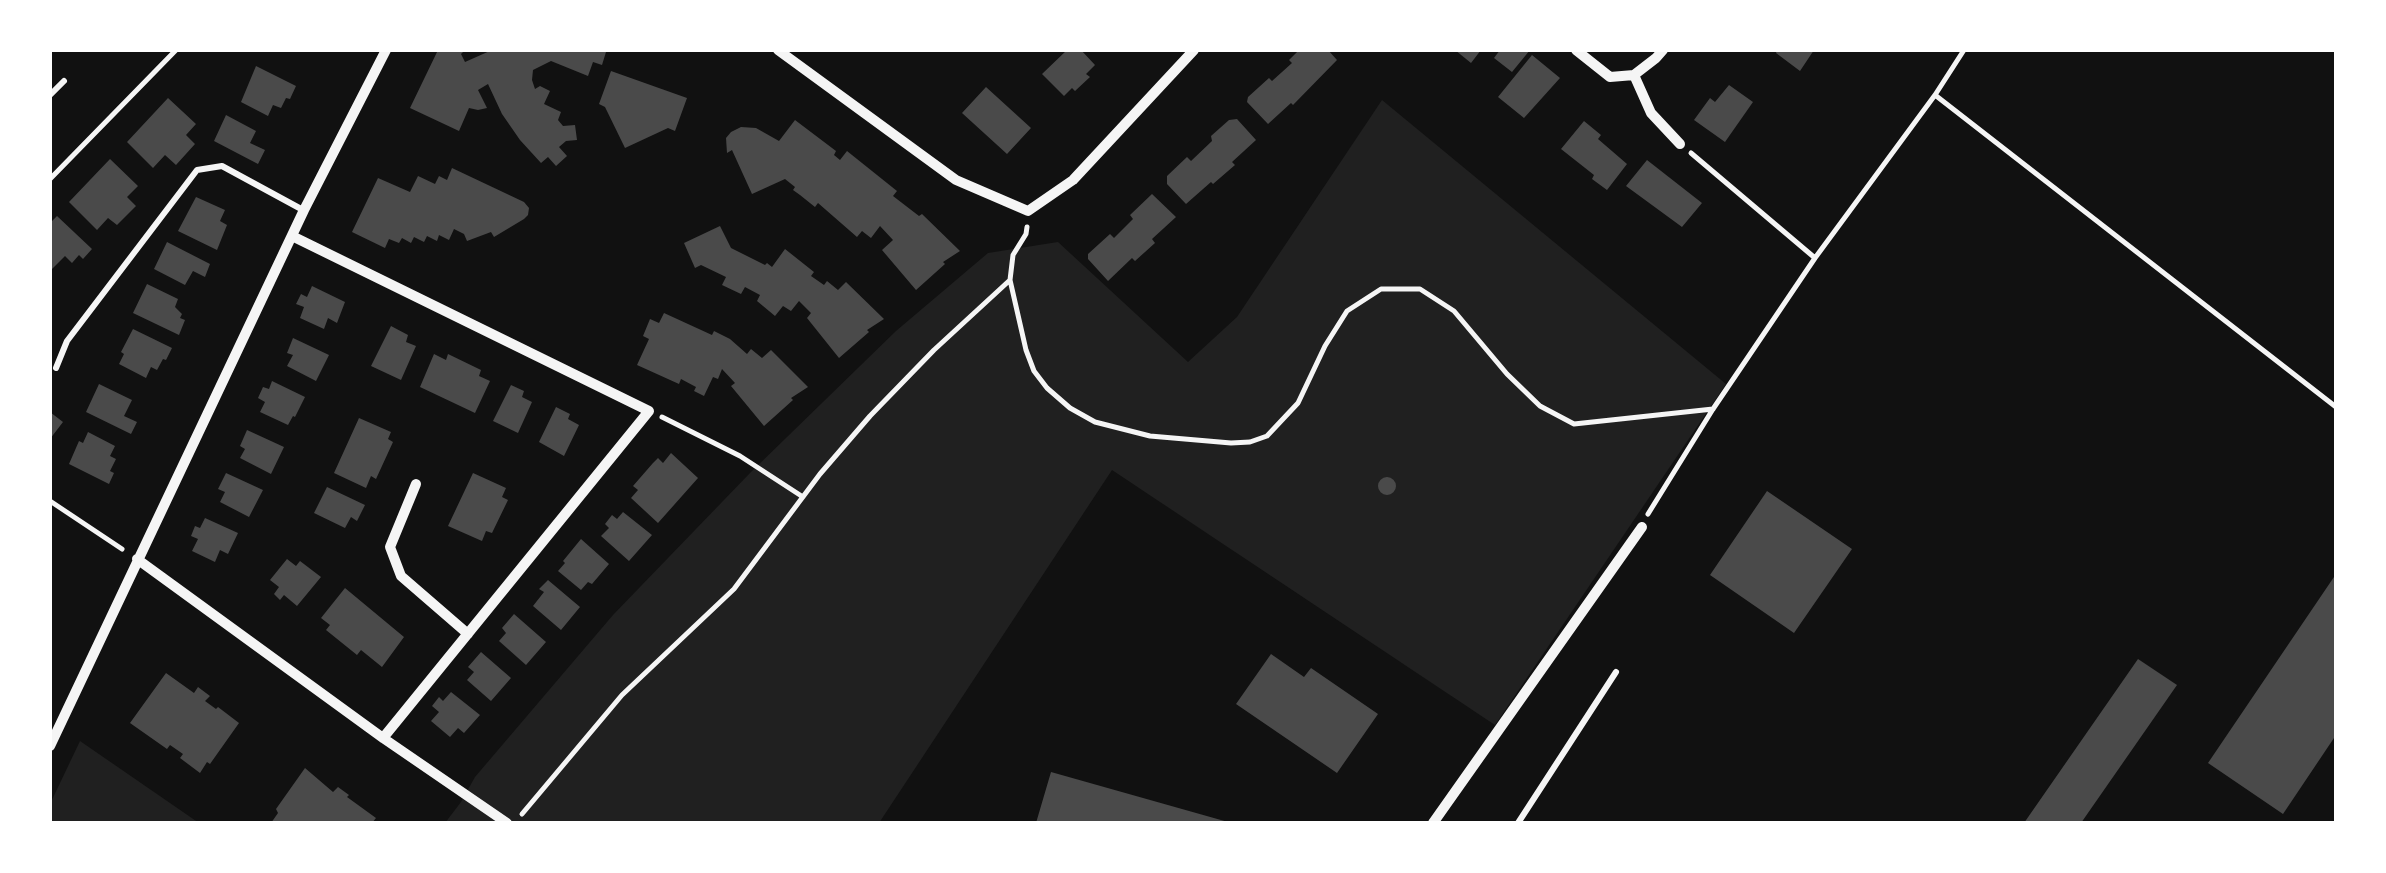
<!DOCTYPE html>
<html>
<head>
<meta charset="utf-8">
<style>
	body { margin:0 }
	#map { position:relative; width:2386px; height:873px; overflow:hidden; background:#111; font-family:Barlow,sans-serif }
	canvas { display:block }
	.frame { position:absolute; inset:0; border:52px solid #fff; pointer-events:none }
</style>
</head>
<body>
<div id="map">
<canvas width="2386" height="873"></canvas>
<div class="frame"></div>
</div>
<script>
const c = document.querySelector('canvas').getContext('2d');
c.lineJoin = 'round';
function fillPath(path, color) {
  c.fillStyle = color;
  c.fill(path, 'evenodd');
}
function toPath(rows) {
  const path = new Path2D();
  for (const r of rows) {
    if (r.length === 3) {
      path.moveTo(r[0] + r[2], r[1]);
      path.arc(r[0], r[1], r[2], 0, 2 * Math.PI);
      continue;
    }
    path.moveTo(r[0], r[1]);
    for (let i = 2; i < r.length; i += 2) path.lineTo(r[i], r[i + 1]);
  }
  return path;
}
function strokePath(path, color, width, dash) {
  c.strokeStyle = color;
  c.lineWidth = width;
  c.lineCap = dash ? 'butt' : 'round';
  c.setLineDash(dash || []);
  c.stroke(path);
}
fillPath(toPath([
	[1382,100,1726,384,1495,725,1112,470,879,823,445,823,461,802,475,777,613,615,750,473,896,331,988,253,1058,242,1188,362,1237,317],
	[80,741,199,823,50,823,50,804]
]), '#202020');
fillPath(toPath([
	[438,50,465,50,461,54,465,62,492,50,603,50,606,52,602,65,593,62,588,76,551,61,533,70,532,80,535,89,540,86,550,91,544,104,561,112,558,120,563,126,575,125,577,140,566,141,559,147,567,156,556,166,548,157,541,163,520,140,502,114,488,84,478,90,487,108,478,110,469,108,459,131,410,108],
	[1067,50,1081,50,1095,65,1086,74,1090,77,1075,91,1072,88,1064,96,1042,74],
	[1299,50,1328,50,1337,60,1293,105,1291,103,1268,124,1247,102,1248,97,1269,78,1272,81,1292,63,1289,60],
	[1455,50,1481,50,1471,63],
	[1500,50,1530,50,1512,72,1494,58],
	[1777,50,1814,50,1800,71,1776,53],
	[1532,55,1560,78,1524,118,1498,97],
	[256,66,296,86,290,99,286,98,281,108,273,105,268,116,241,102],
	[611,71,687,98,675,131,668,128,625,148,605,107,599,104],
	[1729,85,1753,102,1725,142,1694,120,1710,98,1715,102],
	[986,87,1031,128,1007,154,962,113],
	[168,98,196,124,186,135,195,144,176,165,165,155,153,168,127,142],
	[226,115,256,131,250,143,265,150,258,164,214,141],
	[1237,119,1256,140,1232,162,1235,165,1213,184,1211,182,1186,204,1167,184,1167,176,1187,157,1191,161,1212,141,1211,136,1229,120],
	[795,120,836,151,834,155,840,160,847,151,897,191,893,196,919,216,922,214,960,251,943,262,945,264,916,290,882,250,893,240,880,226,871,238,862,231,857,237,818,203,815,207,800,195,793,190,795,187,785,179,752,194,732,150,727,153,726,138,731,132,741,127,756,128,779,141],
	[1584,121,1601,135,1598,139,1627,164,1607,190,1592,179,1594,175,1561,149],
	[110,159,138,186,127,197,136,206,117,225,108,218,97,230,69,202],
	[1647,160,1702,203,1682,227,1626,186],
	[452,168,524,202,529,208,528,215,524,219,494,237,491,232,467,241,464,234,454,229,449,240,439,235,437,241,427,236,424,242,414,237,411,243,402,238,399,243,389,239,385,248,352,232,378,178,410,192,418,176,435,184,439,176,447,180],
	[1152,194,1176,217,1152,239,1155,243,1135,261,1132,258,1108,281,1088,259,1088,254,1110,234,1114,238,1133,219,1130,215],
	[196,197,225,210,220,221,227,225,217,250,178,231],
	[57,216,92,249,83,259,79,255,72,263,65,256,50,271,50,223],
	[720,226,731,248,765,265,767,263,772,267,785,249,814,272,811,276,824,285,827,281,838,290,846,282,884,319,867,330,869,332,839,358,807,318,811,313,799,301,791,311,783,306,775,316,757,301,760,295,745,287,741,294,722,285,726,277,701,265,695,268,684,243],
	[167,242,210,264,205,277,193,271,185,285,154,269],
	[147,284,178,299,175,307,182,314,180,318,185,320,179,335,133,313],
	[312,286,345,302,337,323,328,318,324,329,300,318,304,307,296,304,301,294,307,297],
	[664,313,712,335,714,331,730,339,747,354,751,349,762,358,771,350,808,387,791,398,793,400,764,426,731,386,735,383,722,369,718,379,713,377,704,396,694,391,696,387,681,379,679,384,637,365,649,339,643,336,650,319,659,323],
	[391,326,408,335,406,342,416,346,401,380,371,366],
	[133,329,172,348,166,360,163,359,157,370,151,367,146,378,119,364,124,354,121,352],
	[293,338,329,355,316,381,287,366,293,355,287,353],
	[434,354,446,360,448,354,481,370,479,376,490,381,475,413,420,387],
	[272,381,305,397,295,417,293,416,288,425,260,412,265,402,258,398,263,387,269,389],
	[99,384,132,400,124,416,137,422,131,434,86,412],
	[511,385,524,391,522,397,532,402,518,433,493,421],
	[556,407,570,414,568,419,579,425,564,456,539,442],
	[50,412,63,422,50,439],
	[359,418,391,432,388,439,393,442,376,479,371,476,366,488,334,473],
	[247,430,284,447,271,474,240,458,245,449,240,446],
	[88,432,115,446,110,456,116,459,110,471,114,473,109,484,69,464,79,441,83,443],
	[671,453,698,478,658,523,631,498,638,490,633,486,653,463,658,458,663,463],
	[226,473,263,490,249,517,220,502,225,492,218,489],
	[473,473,506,488,502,497,508,500,492,533,486,531,482,541,448,526],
	[1387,486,9],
	[327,487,365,505,357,521,351,517,345,528,314,513],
	[1767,491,1852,549,1794,633,1710,575],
	[623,512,652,535,629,561,601,536,609,528,605,524,612,515,617,519],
	[205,518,238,533,228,554,220,550,215,562,192,551,198,539,191,536,195,526,200,528],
	[581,539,609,564,592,584,588,582,581,590,558,571,565,563,563,561],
	[287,559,296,566,300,561,321,577,297,606,284,595,280,600,274,594,279,587,270,580],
	[2336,574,2336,735,2283,814,2208,763],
	[548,580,580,607,561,630,533,606,544,592,539,589],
	[345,588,404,637,382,667,361,650,357,655,326,630,330,625,321,618],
	[514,614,546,642,526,665,499,641,506,633,502,628],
	[481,652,511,678,491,701,467,680,474,672,468,667],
	[1271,654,1304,677,1311,668,1378,714,1337,773,1236,704],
	[2138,659,2177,685,2081,823,2024,823],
	[166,673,194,693,198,687,210,696,205,701,216,709,218,707,239,723,210,764,207,762,200,773,180,758,183,754,170,745,167,749,130,723],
	[451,692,480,715,464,733,458,728,450,737,431,721,439,712,432,706,439,697,443,701],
	[305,768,333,792,338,787,349,795,347,797,376,818,372,823,271,823,278,813,276,809],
	[1051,772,1228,822,1228,823,1036,823]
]), '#4a4a4a');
strokePath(toPath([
	[1935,95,2336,407],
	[1691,153,1815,258],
	[50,179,176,50],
	[1010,280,1013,255,1026,234,1027,227],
	[662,417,740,456,803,497],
	[50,501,122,549],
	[1648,514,1713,409,1815,258,1935,95,1964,50],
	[522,814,622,695,734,589,820,474,870,416,934,350,1010,280,1026,350,1034,371,1047,388,1070,408,1095,422,1150,436,1231,443,1250,442,1267,436,1298,403,1325,346,1347,311,1381,289,1420,289,1454,311,1507,374,1540,406,1574,424,1713,409]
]), '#f5f5f5', 5);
strokePath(toPath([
	[50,95,64,81],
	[56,368,67,341,197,170,222,166,303,210],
	[1518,823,1616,672]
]), '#f5f5f5', 6);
strokePath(toPath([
	[778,50,956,180,1028,211,1073,180,1194,50],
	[1576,50,1610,77,1634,75,1656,58,1663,50],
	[1634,75,1651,113,1680,144],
	[292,236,649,411,383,738],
	[416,484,390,547,401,576,468,634],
	[137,559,383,738,507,823],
	[50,746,304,210,386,50],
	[1433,823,1642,527]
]), '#f5f5f5', 10);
</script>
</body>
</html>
